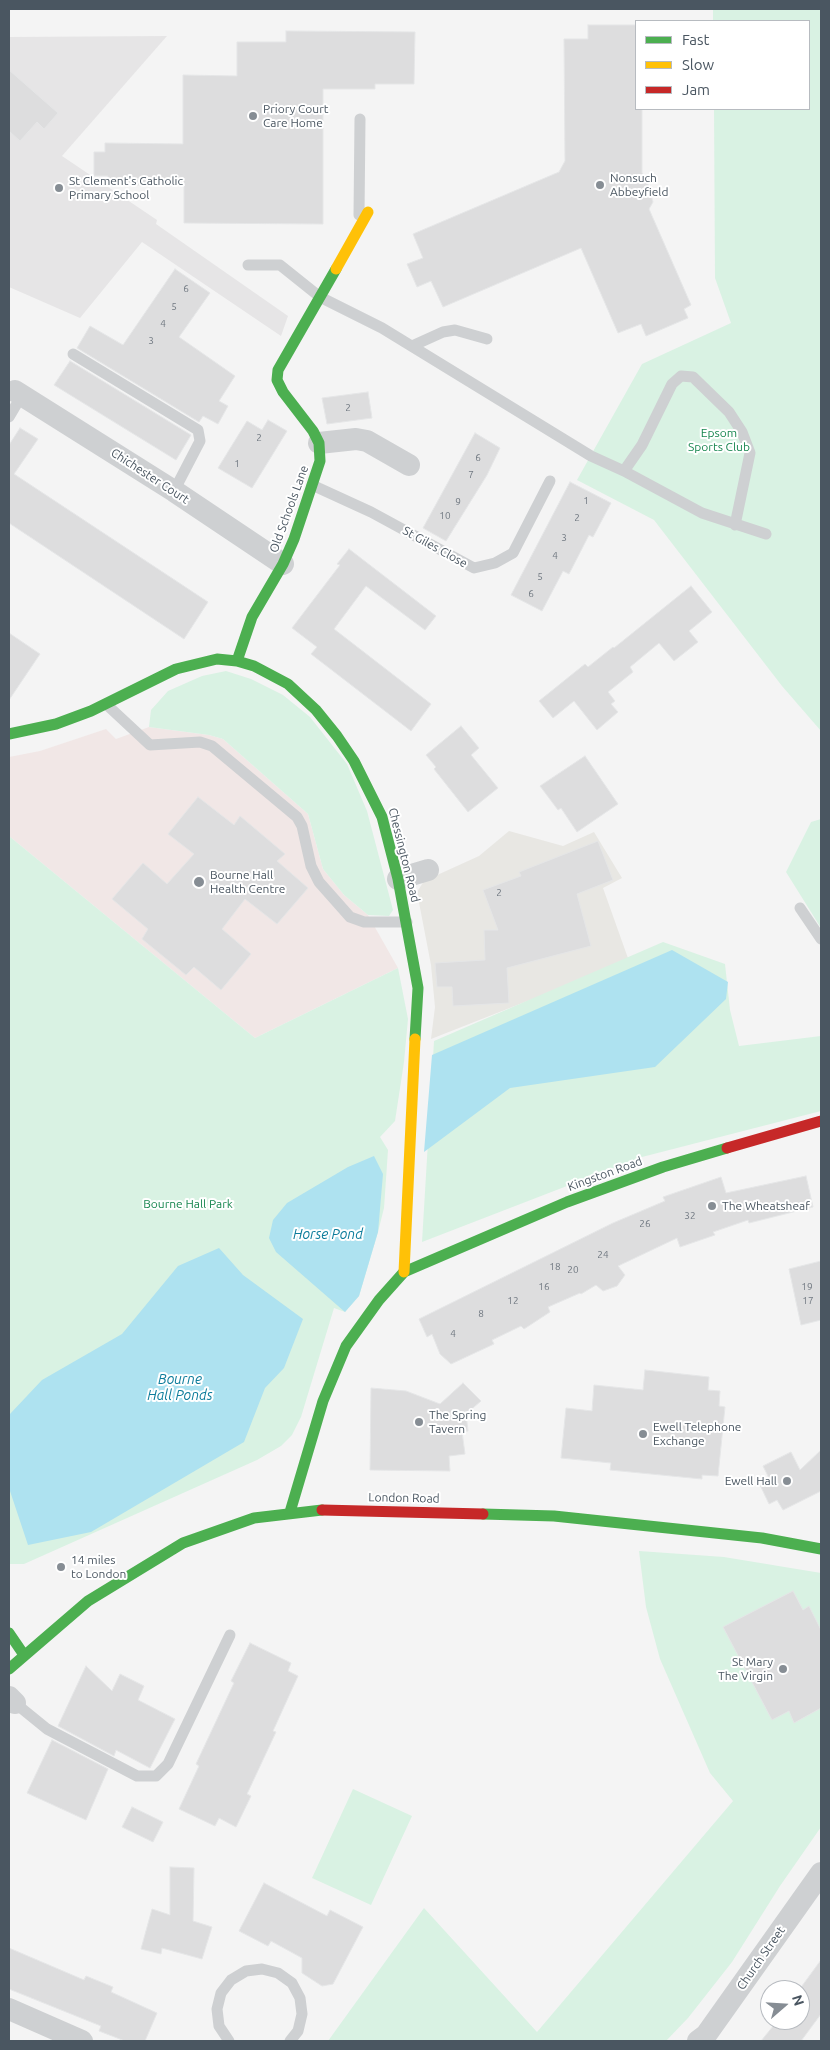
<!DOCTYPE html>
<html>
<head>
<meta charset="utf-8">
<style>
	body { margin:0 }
	#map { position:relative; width:830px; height:2050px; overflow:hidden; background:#f4f4f4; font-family:Ubuntu,sans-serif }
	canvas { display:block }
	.frame { position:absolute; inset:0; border:10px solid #4a5661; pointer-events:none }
	.legend { position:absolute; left:635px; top:20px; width:175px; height:90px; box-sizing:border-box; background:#fff; border:1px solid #b7bbc0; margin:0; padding:6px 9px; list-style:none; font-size:15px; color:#4a5661 }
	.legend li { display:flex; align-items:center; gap:10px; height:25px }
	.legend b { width:25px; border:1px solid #b7bbc0 }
	.north { position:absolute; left:760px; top:1980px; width:50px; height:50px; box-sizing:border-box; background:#fff; border:1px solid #b7bbc0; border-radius:50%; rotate:71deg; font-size:14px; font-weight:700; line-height:20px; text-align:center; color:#4a5661 }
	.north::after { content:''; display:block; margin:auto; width:18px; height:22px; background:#868d94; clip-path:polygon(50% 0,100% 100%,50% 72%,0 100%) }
</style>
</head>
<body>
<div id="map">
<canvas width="830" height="2050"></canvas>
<div class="frame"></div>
<ul class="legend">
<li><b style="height:6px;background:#4caf50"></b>Fast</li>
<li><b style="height:6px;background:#ffc107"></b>Slow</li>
<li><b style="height:6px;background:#c62828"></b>Jam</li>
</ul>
<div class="north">N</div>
</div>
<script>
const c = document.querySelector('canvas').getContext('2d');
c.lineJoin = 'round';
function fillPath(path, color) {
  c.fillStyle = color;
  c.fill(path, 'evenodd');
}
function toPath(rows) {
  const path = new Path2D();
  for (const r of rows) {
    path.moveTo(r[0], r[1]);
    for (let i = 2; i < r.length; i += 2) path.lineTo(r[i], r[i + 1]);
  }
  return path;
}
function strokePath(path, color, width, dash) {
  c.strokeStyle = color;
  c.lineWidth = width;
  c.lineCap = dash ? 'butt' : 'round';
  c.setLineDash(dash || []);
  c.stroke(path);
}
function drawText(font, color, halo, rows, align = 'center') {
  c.font = font + ' Ubuntu,sans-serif';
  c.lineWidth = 4;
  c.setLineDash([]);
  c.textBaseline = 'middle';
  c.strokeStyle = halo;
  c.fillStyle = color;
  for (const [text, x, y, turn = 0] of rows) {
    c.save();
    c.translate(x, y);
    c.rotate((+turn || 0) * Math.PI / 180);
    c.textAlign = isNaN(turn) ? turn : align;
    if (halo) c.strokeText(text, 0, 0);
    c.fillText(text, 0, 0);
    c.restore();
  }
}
fillPath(toPath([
	[509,831,563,846,594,832,622,878,603,888,629,961,431,1039,435,1007,431,965,417,892,424,881,479,856]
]), '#e8e7e3');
fillPath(toPath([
	[167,36,62,156,157,220,156,224,288,316,281,336,142,242,80,318,9,287,9,37]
]), '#e6e5e6');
fillPath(toPath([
	[149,727,209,735,223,739,308,814,323,869,344,895,368,915,398,968,255,1038,9,836,9,757,40,751,106,729,116,739]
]), '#f1e7e6');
fillPath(toPath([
	[713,9,821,9,821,731,782,686,654,520,577,480,642,364,731,323,715,278,714,109,809,109,809,21,713,21],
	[226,671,251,679,283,695,310,717,347,764,367,811,393,910,389,916,368,915,344,895,323,869,308,814,223,739,209,735,149,727,151,710,168,691,202,676],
	[821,819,821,928,786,872,811,822],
	[9,836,255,1038,398,968,408,1019,404,1062,395,1121,380,1137,388,1150,384,1208,378,1232,359,1296,345,1312,334,1308,301,1417,292,1435,281,1446,257,1460,24,1564,9,1564],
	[663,942,725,964,730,1010,739,1046,821,1036,821,1111,642,1157,422,1242,434,1041],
	[639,1551,724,1557,821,1573,821,1827,780,1886,732,1962,688,2018,666,2041,328,2041,424,1908,537,2032,733,1801,710,1773,660,1659,646,1607],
	[353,1789,412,1816,371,1905,312,1878]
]), '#d9f2e3');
fillPath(toPath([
	[672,950,728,982,726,999,655,1067,510,1088,424,1152,432,1055],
	[374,1156,383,1174,378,1232,359,1296,345,1312,276,1252,269,1238,273,1220,287,1203,348,1167],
	[219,1248,243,1275,303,1319,284,1368,265,1388,244,1442,91,1532,28,1545,9,1488,10,1414,42,1380,122,1334,178,1266]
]), '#aee2f0');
const building = toPath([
	[588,25,636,25,636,109,642,109,642,173,646,177,653,202,649,209,691,305,684,309,688,318,646,336,641,324,618,333,581,248,443,307,431,281,417,287,407,264,423,258,413,234,559,172,565,161,564,39,588,39,588,25],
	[286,31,415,32,414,84,375,84,375,89,323,89,323,224,184,223,184,185,107,185,108,176,94,176,94,152,105,152,105,143,183,144,183,75,237,76,237,42,286,42,286,31],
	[9,70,58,113,44,129,37,122,20,141,9,131,9,70],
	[175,269,210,293,179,337,235,376,219,401,228,406,218,424,203,416,199,422,77,348,90,326,123,345,175,269],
	[70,361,191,435,176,460,54,385,70,361],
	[368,392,372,418,327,424,322,398,368,392],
	[268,420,287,431,252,488,218,468,247,421,262,430,268,420],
	[20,428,38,439,14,474,208,602,184,639,9,523,9,445,20,428],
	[475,433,500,448,487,475,446,541,423,528,475,433],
	[570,482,611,503,593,537,589,535,569,574,563,571,542,611,511,595,570,482],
	[349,549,436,616,425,630,366,586,334,629,431,704,411,731,311,654,317,647,292,628,340,565,337,564,349,549],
	[691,586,712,612,689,631,698,642,674,661,659,643,630,667,633,672,608,692,615,701,611,704,618,712,597,730,574,701,553,718,539,701,585,664,588,667,613,647,614,648,691,586],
	[9,633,40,654,9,700,9,633],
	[461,726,479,748,471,755,498,788,468,812,434,769,436,767,426,755,461,726],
	[585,756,618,804,577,832,561,808,558,810,540,786,585,756],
	[198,797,234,825,240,816,285,854,277,861,308,888,277,924,245,899,222,929,251,954,221,990,194,967,186,975,142,939,148,929,112,899,143,863,167,884,194,854,168,834,198,797],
	[598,841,613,880,577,894,591,946,507,968,509,1003,453,1006,452,987,437,987,435,963,485,960,484,930,498,930,483,890,521,876,519,872,598,841],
	[806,1176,813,1207,749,1223,748,1220,713,1232,715,1235,680,1247,677,1238,618,1266,625,1275,617,1286,603,1291,596,1285,581,1294,580,1293,548,1307,550,1312,524,1329,521,1326,492,1340,494,1344,451,1364,440,1354,432,1334,427,1337,419,1319,613,1223,665,1201,663,1197,721,1177,726,1193,806,1176],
	[821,1261,821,1320,801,1325,789,1269,821,1261],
	[645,1370,709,1377,708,1390,720,1391,719,1406,725,1407,718,1476,702,1475,702,1479,610,1470,611,1463,561,1458,566,1408,592,1411,594,1385,643,1390,645,1370],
	[463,1383,481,1401,466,1414,468,1431,462,1432,465,1454,449,1456,450,1471,370,1470,371,1388,406,1391,440,1404,463,1383],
	[821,1450,821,1491,783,1510,777,1500,769,1504,760,1485,770,1480,763,1466,791,1452,800,1470,821,1450],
	[793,1591,803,1610,809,1606,821,1630,821,1708,794,1723,789,1711,772,1720,723,1627,793,1591],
	[250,1643,291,1663,288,1671,298,1676,273,1731,276,1732,247,1794,251,1796,236,1827,219,1818,215,1826,179,1809,199,1766,196,1764,234,1683,231,1681,250,1643],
	[86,1666,112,1691,120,1674,144,1686,138,1700,175,1719,150,1768,116,1750,114,1756,58,1726,86,1666],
	[52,1740,108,1769,86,1820,27,1793,52,1740],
	[132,1807,163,1822,153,1842,122,1827,132,1807],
	[170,1867,194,1868,193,1921,212,1927,202,1959,162,1948,161,1954,141,1949,152,1909,170,1915,170,1867],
	[264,1883,327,1916,330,1910,363,1927,333,1984,322,1986,302,1973,302,1958,271,1941,268,1946,239,1931,264,1883],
	[9,1948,84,1980,86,1976,113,1987,111,1992,157,2013,145,2041,125,2041,99,2031,101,2026,9,1989,9,1948],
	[821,1960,821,2014,801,2041,761,2041,778,2020,800,2020,799,1990,821,1960]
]);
fillPath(building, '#ddddde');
strokePath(building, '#e5e6e7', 1);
strokePath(toPath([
	[359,215,360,119],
	[248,265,280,265,320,297,382,328,591,456,624,471,642,445,672,384,681,376,693,377,729,412,742,432,750,453,735,525],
	[412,346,443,332,455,330,487,339],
	[73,354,198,430,200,441,174,491],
	[9,417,22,395],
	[624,471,702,513,766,534],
	[312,485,371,512,474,568,495,563,513,553,550,481],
	[106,704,150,745,200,742,212,746,297,817,302,826,311,866,319,882,350,917,364,922,407,922],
	[800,908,821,939],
	[15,1703,47,1729,137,1776,156,1776,168,1764,230,1635],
	[229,2041,219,2026,217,2009,221,1993,231,1980,246,1971,262,1969,278,1973,292,1983,300,1998,302,2014,298,2031,290,2041]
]), '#ced0d2', 11);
strokePath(toPath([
	[15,391,174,491,283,564],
	[319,443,356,439,367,441,409,465],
	[398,879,428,870],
	[9,1697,15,1703],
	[9,2009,82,2041],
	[698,2041,706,2035,821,1873]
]), '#ced0d2', 22);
strokePath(toPath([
	[237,661,252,617,283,564,294,539,320,461,319,443,313,431,283,392,277,380,278,370,336,269],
	[9,734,56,724,91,711,176,669,217,659,237,661,254,666,288,684,316,710,337,736,354,761,382,817,398,879,418,988,415,1039],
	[290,1512,323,1401,346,1346,379,1300,404,1272,567,1202,663,1167,727,1148],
	[483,1514,554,1516,762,1538,821,1549],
	[9,1633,24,1655],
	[9,1669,88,1601,183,1543,254,1518,322,1510]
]), '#4caf50', 11);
strokePath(toPath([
	[336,269,368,212],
	[404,1272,415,1039]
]), '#ffc107', 11);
strokePath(toPath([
	[727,1148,821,1121],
	[322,1510,483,1514]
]), '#c62828', 11);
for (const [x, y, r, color] of [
	[253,116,5,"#868d94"],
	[600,185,5,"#868d94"],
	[59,188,5,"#868d94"],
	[199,882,6,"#868d94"],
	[712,1206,5,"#868d94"],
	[419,1422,5,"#868d94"],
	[643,1434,5,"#868d94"],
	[787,1481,5,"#868d94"],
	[61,1567,5,"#868d94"],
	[783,1669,5,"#868d94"]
]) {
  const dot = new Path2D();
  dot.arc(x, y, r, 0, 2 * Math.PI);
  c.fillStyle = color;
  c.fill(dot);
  strokePath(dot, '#fff', 2);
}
drawText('10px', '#707881', null, [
	["6",186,289],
	["5",174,307],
	["4",163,324],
	["3",151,341],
	["2",348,408],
	["2",259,438],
	["6",478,458],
	["1",237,464],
	["7",471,475],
	["1",586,501],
	["9",458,502],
	["10",445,516],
	["2",577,518],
	["3",564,538],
	["4",555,556],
	["5",540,577],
	["6",531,594],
	["2",499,893],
	["32",690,1216],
	["26",645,1224],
	["24",603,1255],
	["18",555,1267],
	["20",573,1270],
	["16",544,1287],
	["19",807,1287],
	["12",513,1301],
	["17",808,1301],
	["8",481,1314],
	["4",453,1334]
]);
drawText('12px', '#4a5661', '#fff', [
	["Priory Court",263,109],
	["Care Home",263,123],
	["Nonsuch",610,178],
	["Abbeyfield",610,192],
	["St Clement's Catholic",69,181],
	["Primary School",69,195],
	["Bourne Hall",210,875],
	["Health Centre",210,889],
	["The Wheatsheaf",722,1206],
	["The Spring",429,1415],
	["Tavern",429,1429],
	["Ewell Telephone",653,1427],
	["Exchange",653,1441],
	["Ewell Hall",777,1481,"right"],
	["14 miles",71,1560],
	["to London",71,1574],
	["St Mary",773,1662,"right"],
	["The Virgin",773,1676,"right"]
], 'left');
drawText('12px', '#17864f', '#fff', [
	["Epsom",719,433],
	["Sports Club",719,447],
	["Bourne Hall Park",188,1204]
]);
drawText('12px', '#4a5661', '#fff', [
	["Chichester Court",150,476,33],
	["Old Schools Lane",289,509,-70],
	["St Giles Close",435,547,29],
	["Chessington Road",404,855,76],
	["Kingston Road",605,1174,-20],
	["London Road",404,1498,1],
	["Church Street",761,1958,-55]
]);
drawText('italic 14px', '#0c7c9b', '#fff', [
	["Horse Pond",328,1234],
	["Bourne",180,1379],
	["Hall Ponds",180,1395]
]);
</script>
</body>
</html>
